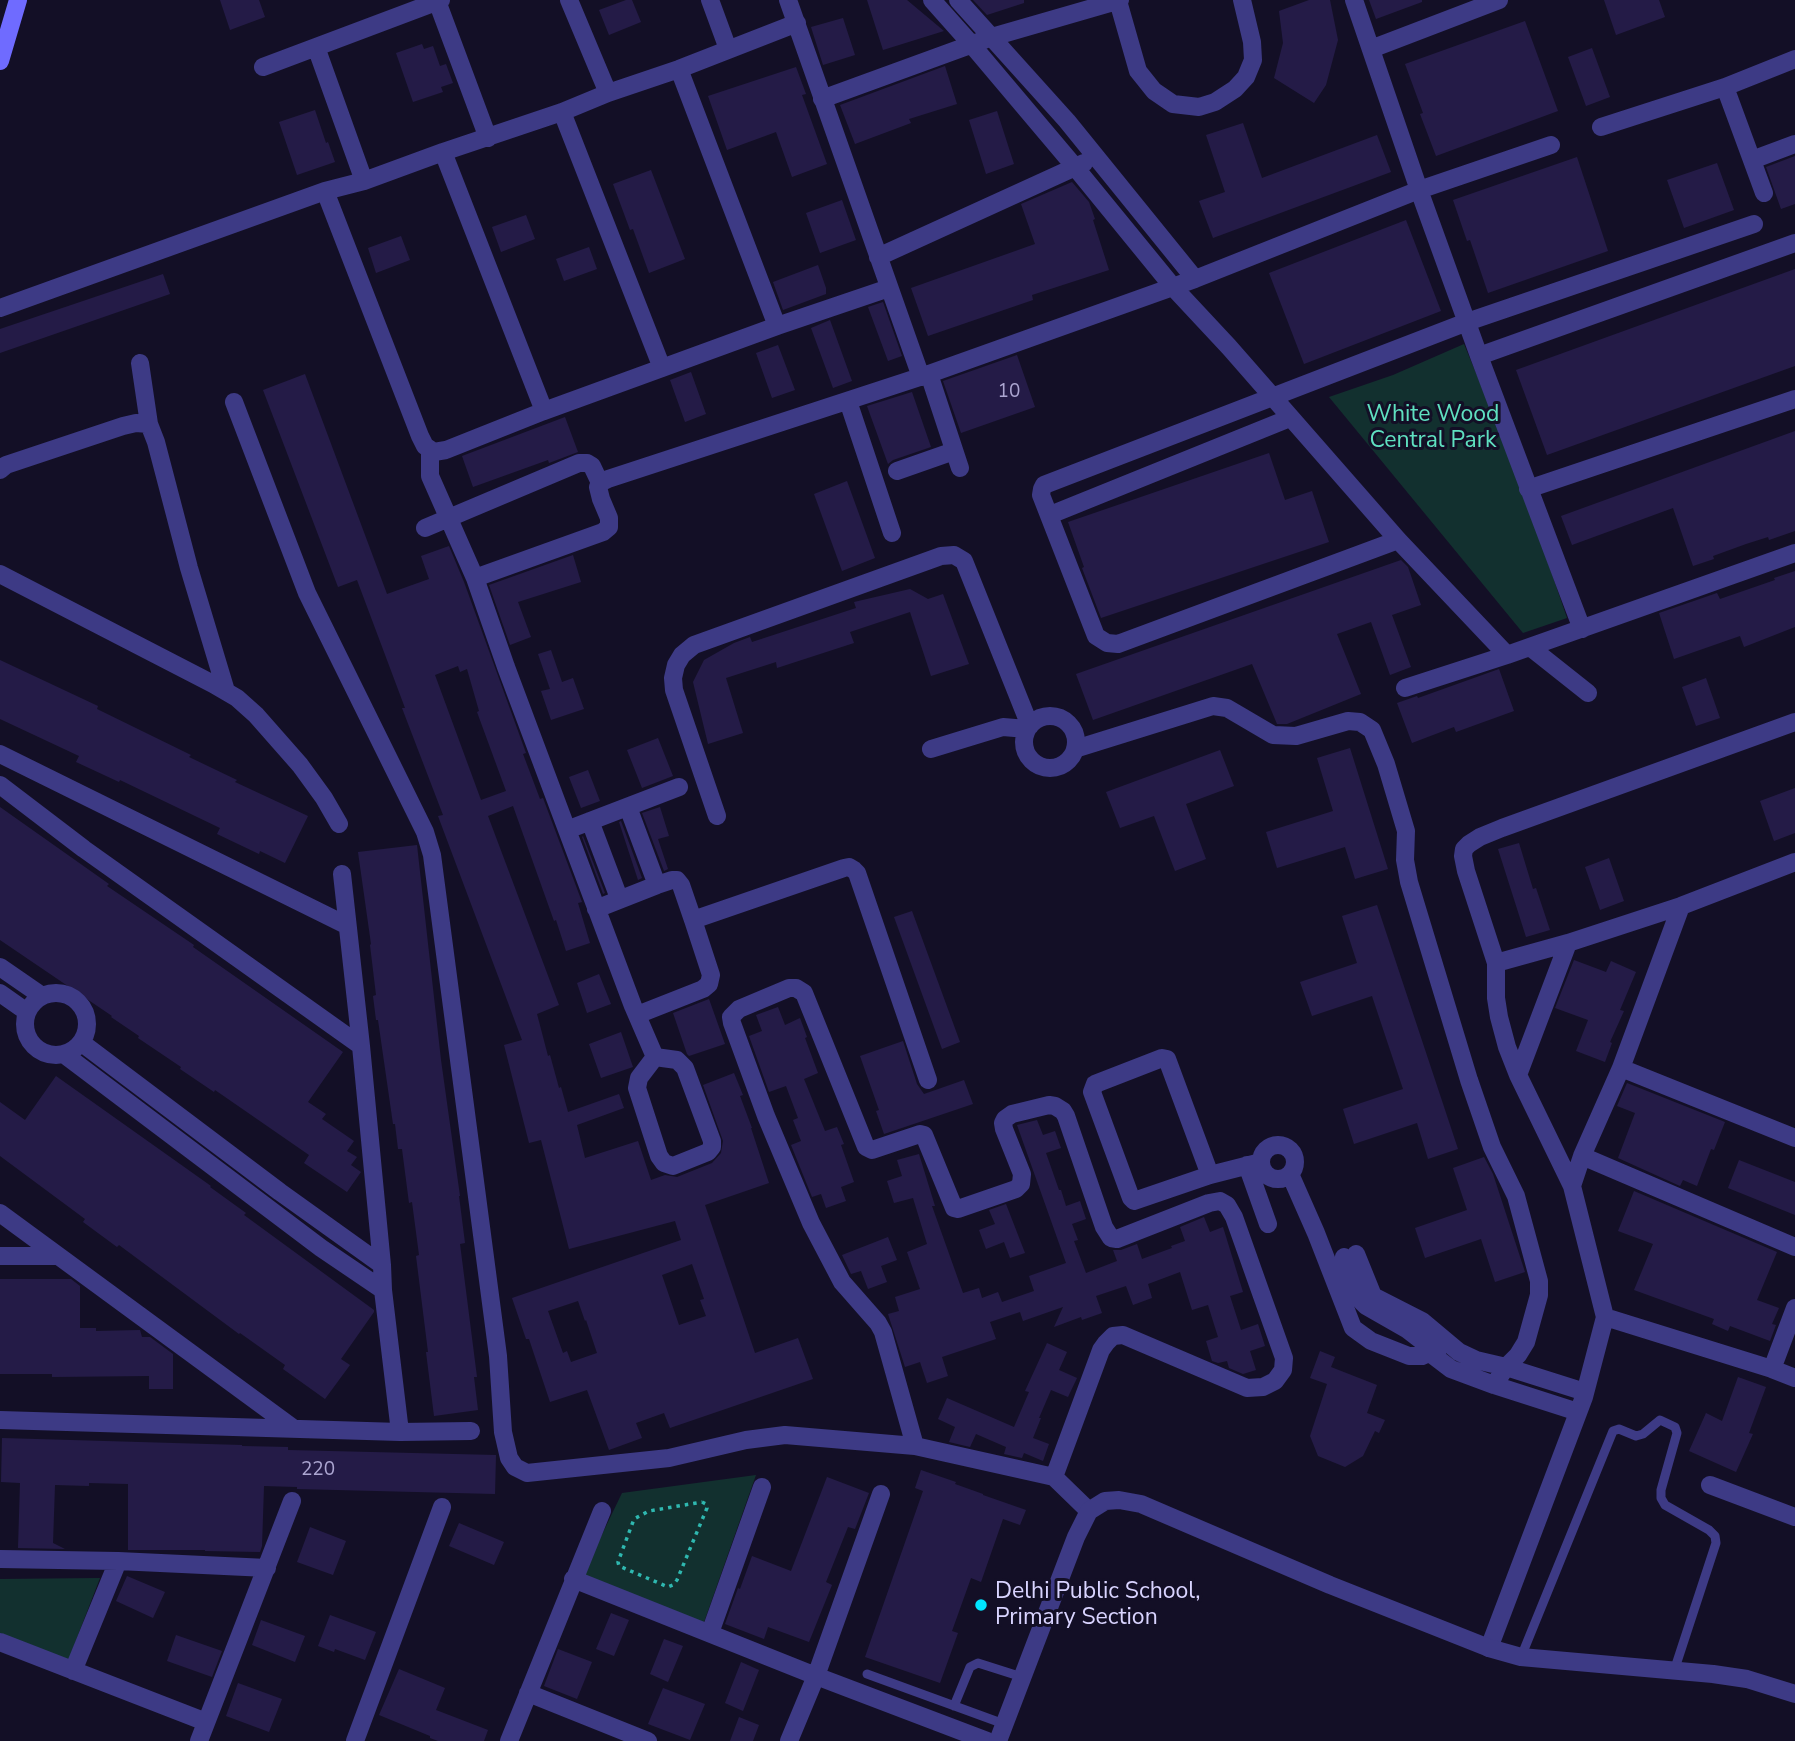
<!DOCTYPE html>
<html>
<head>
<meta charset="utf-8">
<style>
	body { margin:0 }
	canvas { display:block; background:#130f26 }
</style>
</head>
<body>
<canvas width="1795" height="1741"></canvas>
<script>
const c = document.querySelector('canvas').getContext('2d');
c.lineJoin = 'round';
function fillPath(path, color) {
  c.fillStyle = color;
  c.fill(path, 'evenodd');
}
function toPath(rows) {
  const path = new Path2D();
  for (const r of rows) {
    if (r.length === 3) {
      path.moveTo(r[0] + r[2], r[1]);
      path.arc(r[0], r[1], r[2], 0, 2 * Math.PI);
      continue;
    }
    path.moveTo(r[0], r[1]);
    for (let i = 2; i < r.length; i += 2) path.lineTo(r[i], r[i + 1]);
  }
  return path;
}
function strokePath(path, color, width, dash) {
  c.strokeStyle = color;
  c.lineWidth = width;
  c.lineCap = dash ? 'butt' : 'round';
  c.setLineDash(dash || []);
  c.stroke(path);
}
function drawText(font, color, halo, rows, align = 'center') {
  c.font = font + ' "Nunito Sans",sans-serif';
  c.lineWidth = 6;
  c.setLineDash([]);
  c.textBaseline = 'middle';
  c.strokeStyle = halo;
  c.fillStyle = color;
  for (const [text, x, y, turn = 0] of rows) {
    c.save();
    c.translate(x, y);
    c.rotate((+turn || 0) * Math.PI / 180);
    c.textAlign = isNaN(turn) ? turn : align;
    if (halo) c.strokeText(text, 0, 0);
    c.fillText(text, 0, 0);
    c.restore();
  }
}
fillPath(toPath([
	[1464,344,1518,475,1567,618,1523,633,1329,397,1393,375],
	[756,1475,703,1625,582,1576,622,1493],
	[100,1578,68,1661,0,1633,0,1579]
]), '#12302f');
fillPath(toPath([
	[220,0,259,0,265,17,230,30],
	[626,0,632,0,641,22,609,35,599,10],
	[867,0,907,0,944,31,883,50],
	[973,0,1024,0,1024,3,987,15],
	[1309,0,1330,0,1338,40,1326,85,1314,103,1274,78,1283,43,1279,11],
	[1369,0,1422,0,1422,2,1376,19],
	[1604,0,1659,0,1665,17,1616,35],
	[843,18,855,55,823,65,811,27],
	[1525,21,1558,111,1436,156,1420,114,1423,113,1405,64],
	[422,44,424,49,433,46,440,66,446,64,453,83,441,87,443,92,413,102,396,53],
	[1592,48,1610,97,1586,106,1568,57],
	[945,66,957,104,909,119,911,123,855,144,840,105],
	[796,67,806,94,802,95,827,164,792,177,776,132,727,150,708,96],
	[315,110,326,143,328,142,335,162,297,175,279,122],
	[997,111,1014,164,986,174,969,120],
	[1243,123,1262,178,1377,135,1391,172,1213,238,1199,201,1225,192,1206,135],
	[1795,156,1795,204,1781,209,1766,167],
	[1577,157,1608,251,1488,293,1470,240,1467,241,1453,200],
	[1717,163,1734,210,1684,228,1667,180],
	[651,170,685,259,649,273,633,229,630,230,613,184],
	[1072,182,1089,202,1095,219,1093,220,1109,270,1032,295,1033,300,928,336,911,288,1035,244,1021,204],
	[842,200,856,240,820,253,806,213],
	[526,215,535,239,501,252,492,227],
	[1406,220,1441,311,1304,364,1269,273],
	[401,236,410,260,376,273,368,248],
	[589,247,597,269,564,281,556,259],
	[818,265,826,288,826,294,783,310,773,282],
	[1795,269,1795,366,1547,455,1516,370],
	[163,274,170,294,0,353,0,329],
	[883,302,902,356,888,361,868,307],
	[830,320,852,381,833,388,811,328],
	[778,345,795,390,772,398,756,353],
	[1017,355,1035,407,961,433,943,381],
	[691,372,706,414,685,422,670,380],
	[305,374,387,594,429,579,421,556,449,546,464,582,526,753,523,754,540,799,543,798,582,902,578,903,590,943,566,951,556,920,554,921,513,806,488,816,559,1005,537,1014,548,1056,550,1055,559,1088,561,1087,568,1112,619,1094,624,1108,577,1125,585,1158,638,1141,651,1180,665,1175,677,1177,712,1163,721,1153,723,1141,703,1085,734,1073,743,1095,740,1096,752,1128,751,1128,769,1183,705,1205,755,1353,798,1338,813,1379,670,1428,664,1413,636,1423,642,1438,609,1450,587,1390,550,1402,529,1339,526,1339,512,1298,681,1240,675,1221,569,1249,541,1140,529,1143,504,1045,522,1040,438,816,443,815,402,708,405,708,357,580,338,587,263,390],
	[458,666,460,672,467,669,479,711,477,712,506,791,481,800,435,675],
	[692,1264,704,1299,700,1300,706,1316,679,1325,662,1275],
	[578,1301,585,1321,586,1320,597,1353,571,1362,567,1351,563,1353,548,1311],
	[912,392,931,447,893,460,888,464,867,406],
	[565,417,578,452,549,463,548,460,473,487,462,456],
	[1795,431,1795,531,1769,540,1768,537,1746,544,1713,556,1714,559,1693,566,1673,508,1572,545,1561,516],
	[1269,453,1285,500,1312,491,1329,542,1101,618,1082,568,1084,567,1068,522],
	[847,481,875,558,842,571,814,494],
	[573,555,581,582,518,602,531,637,510,645,489,585],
	[1401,560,1408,567,1421,605,1392,615,1411,667,1390,675,1371,622,1337,634,1361,694,1287,724,1277,724,1252,664,1093,720,1076,674],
	[1795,571,1795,627,1744,647,1740,636,1674,659,1659,613,1717,593,1720,599,1775,580,1774,578],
	[910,589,928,599,943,594,969,664,931,676,910,612,850,632,854,643,777,668,776,662,726,678,743,733,708,744,693,682,704,660,734,643,750,637,752,642,856,608,854,602],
	[551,650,562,682,573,678,584,709,551,720,541,691,550,689,538,654],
	[0,660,98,706,97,709,191,755,189,757,237,780,235,782,308,816,285,863,260,851,259,854,217,834,220,828,120,780,119,782,76,762,79,756,0,719],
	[1499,669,1514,711,1456,732,1454,727,1412,743,1397,703,1417,696,1418,698],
	[1706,678,1720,718,1696,726,1682,687],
	[658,738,673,776,642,788,627,750],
	[1350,748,1388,869,1355,879,1345,847,1277,868,1266,832,1333,811,1317,758],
	[1220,750,1234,786,1186,804,1206,859,1175,871,1154,816,1120,828,1106,792],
	[588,770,600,801,581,808,569,777],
	[1795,788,1795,833,1774,841,1760,801],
	[0,807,109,884,107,886,194,945,193,947,343,1052,308,1102,326,1114,322,1119,354,1141,347,1151,357,1157,351,1165,361,1172,347,1192,304,1163,309,1155,215,1090,214,1092,180,1069,181,1067,138,1038,139,1036,111,1017,112,1016,0,940],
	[660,807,669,836,658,839,668,869,664,871,642,813],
	[621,821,642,878,638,880,619,822],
	[583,836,605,893,603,894,582,837],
	[1519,843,1533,889,1536,888,1550,930,1526,937,1498,849],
	[417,845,441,1060,460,1196,459,1196,465,1243,460,1244,477,1377,474,1377,478,1410,434,1416,426,1352,428,1352,416,1256,419,1255,412,1202,409,1203,402,1149,398,1149,395,1124,393,1124,378,1020,376,1020,373,996,376,995,370,945,371,944,358,852],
	[1609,858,1624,901,1600,910,1585,867],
	[1377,905,1458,1149,1428,1159,1417,1123,1354,1144,1343,1109,1403,1089,1372,996,1312,1016,1300,982,1357,963,1342,916],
	[912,911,960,1042,942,1049,894,917],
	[1574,960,1606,972,1611,961,1636,972,1620,1010,1624,1011,1610,1042,1612,1043,1605,1062,1576,1051,1588,1020,1555,1008],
	[599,974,611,1004,587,1013,577,983],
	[709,999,725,1044,689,1056,687,1054,673,1013],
	[778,1007,785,1025,800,1018,807,1037,805,1038,818,1073,804,1079,825,1131,837,1127,844,1144,841,1145,854,1182,841,1187,846,1201,826,1208,821,1194,812,1197,791,1145,801,1141,793,1120,798,1118,786,1086,769,1092,749,1036,762,1031,756,1015],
	[621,1032,633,1067,601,1078,589,1044],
	[903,1041,917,1084,924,1094,964,1080,973,1104,884,1134,876,1111,879,1110,860,1056],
	[56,1076,211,1186,210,1187,246,1213,244,1215,374,1310,374,1312,341,1359,350,1365,325,1399,283,1369,285,1365,240,1333,239,1334,119,1245,117,1247,83,1222,85,1219,0,1156,0,1102,25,1120],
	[1627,1083,1725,1122,1714,1150,1711,1149,1697,1186,1683,1180,1680,1186,1618,1158,1635,1113,1617,1106],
	[1037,1120,1043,1135,1055,1131,1061,1148,1046,1153,1059,1190,1061,1190,1066,1206,1080,1201,1086,1219,1072,1224,1078,1240,1074,1241,1086,1273,1117,1261,1113,1250,1121,1250,1137,1244,1142,1259,1172,1248,1171,1246,1185,1241,1180,1227,1204,1217,1210,1232,1223,1227,1243,1292,1230,1296,1241,1330,1258,1324,1265,1346,1250,1351,1256,1370,1243,1374,1229,1368,1227,1361,1218,1363,1212,1361,1206,1341,1218,1337,1208,1305,1192,1310,1180,1272,1148,1284,1152,1298,1133,1305,1126,1286,1096,1296,1102,1313,1082,1320,1081,1317,1054,1327,1063,1307,1023,1321,1020,1312,990,1322,996,1339,942,1357,948,1376,927,1383,920,1362,905,1367,888,1314,899,1311,895,1297,920,1289,907,1252,927,1244,913,1198,894,1203,887,1181,902,1176,897,1160,919,1154,935,1206,932,1206,963,1293,979,1288,982,1298,998,1292,1002,1302,1034,1291,1029,1276,1066,1263,1017,1125],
	[1484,1157,1493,1174,1525,1272,1495,1282,1481,1239,1425,1258,1415,1228,1467,1210,1453,1168],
	[1739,1160,1795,1182,1795,1215,1728,1188],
	[1634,1191,1777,1252,1757,1300,1779,1308,1772,1324,1776,1325,1770,1341,1730,1326,1728,1331,1712,1324,1714,1319,1634,1290,1653,1244,1618,1231],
	[1006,1204,1025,1253,1010,1258,1004,1242,986,1249,979,1230,995,1224,989,1210],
	[888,1237,897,1260,881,1266,887,1282,868,1289,861,1271,851,1274,842,1255],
	[0,1279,71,1279,80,1286,80,1328,96,1328,96,1331,140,1330,142,1337,150,1337,173,1354,173,1389,149,1389,149,1376,52,1377,52,1374,0,1374],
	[1047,1343,1067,1352,1059,1370,1077,1378,1068,1397,1051,1390,1039,1418,1041,1418,1033,1438,1049,1444,1043,1461,1024,1453,1022,1458,1004,1454,1006,1447,976,1434,970,1447,949,1442,955,1427,938,1419,947,1398,1014,1427,1029,1392,1025,1391],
	[1320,1351,1335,1357,1331,1367,1377,1385,1367,1413,1385,1420,1379,1433,1375,1431,1363,1456,1345,1467,1318,1456,1310,1436,1327,1384,1310,1378],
	[1738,1377,1766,1387,1749,1433,1753,1434,1736,1472,1689,1451,1706,1413,1722,1421],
	[2,1438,242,1445,242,1446,288,1447,288,1450,496,1455,495,1494,297,1489,297,1487,264,1486,262,1546,260,1552,205,1551,205,1550,128,1550,128,1484,89,1483,89,1486,55,1485,53,1543,65,1549,18,1548,20,1483,1,1482],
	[921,1470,956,1482,955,1484,983,1494,983,1495,1026,1510,1020,1525,1003,1519,981,1582,971,1578,952,1631,958,1633,940,1683,865,1657,923,1491,915,1488],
	[827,1477,869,1493,855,1529,848,1527,826,1582,832,1585,809,1642,768,1627,764,1639,725,1624,738,1588,740,1589,752,1556,791,1571],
	[459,1523,504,1542,494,1565,449,1546],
	[310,1527,346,1541,333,1575,297,1562],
	[127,1576,165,1592,153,1618,116,1601],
	[611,1613,629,1620,614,1656,596,1649],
	[330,1615,376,1632,365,1660,335,1649,334,1652,318,1646],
	[261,1620,305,1636,295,1662,252,1645],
	[176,1635,222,1651,212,1677,167,1661],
	[664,1639,683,1646,668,1682,650,1674],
	[558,1649,592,1662,577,1699,544,1686],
	[741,1662,759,1670,743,1711,725,1703],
	[399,1669,445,1688,436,1710,488,1730,484,1741,438,1741,430,1738,430,1736,379,1715],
	[238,1683,282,1699,269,1732,226,1716],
	[663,1688,705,1704,690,1740,648,1724],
	[739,1717,759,1725,753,1741,730,1741]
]), '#241b47');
strokePath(toPath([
	[702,1502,706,1504,707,1508,677,1580,673,1585,668,1587,619,1566,618,1562,634,1519,649,1511,702,1502]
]), '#2fb8b0', 3.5, [3.5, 5]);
strokePath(toPath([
	[1521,1657,1613,1431,1619,1429,1636,1436,1643,1434,1660,1420,1675,1427,1677,1433,1661,1490,1661,1498,1665,1505,1709,1530,1715,1536,1716,1543,1674,1671],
	[867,1674,1004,1724],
	[954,1706,970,1667,978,1663,1022,1677]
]), '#3d3a85', 9);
strokePath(toPath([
	[569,0,608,93],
	[710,0,728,49],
	[788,0,921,377],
	[932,0,972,45,1075,167,1173,287,1229,347,1398,540,1507,655],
	[958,0,1067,121,1195,279],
	[1354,0,1419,190,1479,356,1582,629],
	[437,1,488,138],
	[1118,1,1138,71,1154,91,1173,104,1199,107,1215,102,1235,89,1246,77,1253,60,1252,42,1242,0],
	[316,47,364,181],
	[1371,49,1499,0],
	[263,67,441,0],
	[679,69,777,326],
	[1725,87,1764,193],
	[822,99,992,37,1120,0],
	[562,112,662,368],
	[1601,127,1725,87,1795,59],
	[443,152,544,411],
	[1752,160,1795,144],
	[325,191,420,436,425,446,434,452,446,450,544,411,662,368,777,326,889,288],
	[878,257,1084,163],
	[0,308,325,191,364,181,443,152,562,112,608,93,679,69,797,23],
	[1479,356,1795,243],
	[929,374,960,468],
	[848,401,892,533],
	[234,402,307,593,425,832,432,855,498,1356,503,1432,509,1458,515,1467,527,1473,669,1458,746,1440,785,1435,915,1446,1054,1477,1089,1511],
	[149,424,156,442,189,568,226,691],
	[430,450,430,476,475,578,506,667,633,1006,655,1057,677,1060,685,1068,712,1141,712,1147,708,1152,673,1166,664,1163,659,1156,637,1088,639,1078,655,1057],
	[0,470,6,465,123,426,136,423,149,424,140,363],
	[897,471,954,451],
	[1528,489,1795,399],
	[1050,515,1290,418],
	[425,528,579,463,587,463,592,466,600,483],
	[1398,540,1118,644,1107,643,1096,636,1041,495,1042,489,1044,485,1467,322,1754,224],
	[0,574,213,684,237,698,256,715,300,765,324,798,339,824],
	[475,578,603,532,609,527,609,518,601,499,598,487,600,483,608,479,929,374,1195,279,1419,190,1551,145],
	[1530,647,1588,693],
	[1405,688,1507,655,1795,553],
	[1050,742,26],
	[931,749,1003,727,1027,729],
	[1075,749,1213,706,1227,708,1273,735,1296,736,1348,721,1360,722,1372,730,1386,764,1406,831,1405,860,1409,882,1469,1080,1492,1147,1516,1196,1539,1281,1539,1295,1526,1342,1518,1355,1506,1367,1494,1385],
	[0,754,346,925],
	[0,785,84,849,361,1046],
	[628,807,657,885],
	[717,816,674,690,673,678,676,665,682,655,694,645,941,556,954,555,964,561,1030,726],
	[590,821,619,898],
	[567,830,679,787],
	[342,874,361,1046,382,1265,383,1290,400,1432],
	[596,909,657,885,672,880,677,880,681,885,693,920,844,868,849,867,854,870,857,873,928,1080],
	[1496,963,1568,943,1681,906,1795,862],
	[0,967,42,996],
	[56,1024,31],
	[0,993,27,1012],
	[637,1015,703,989,709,984,711,975,693,920],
	[82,1043,280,1192,382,1265],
	[65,1055,321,1248,383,1290],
	[1621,1068,1795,1138],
	[1518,1075,1568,943],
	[1278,1162,17],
	[1582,1156,1795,1247],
	[1247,1165,1268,1224],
	[1290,1174,1316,1233,1353,1328,1371,1341,1409,1356,1422,1356,1439,1348],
	[1210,1175,1167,1059,1162,1058,1095,1084,1092,1092,1131,1198,1134,1201,1210,1175,1261,1162],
	[1572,1186,1582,1156,1621,1068,1681,906],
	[0,1213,293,1428],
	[1356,1254,1373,1296,1422,1321,1459,1352,1476,1360,1506,1367,1585,1392],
	[0,1256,57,1256],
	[1344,1257,1362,1302,1366,1306,1408,1330,1421,1340,1430,1353,1451,1369,1494,1385,1578,1412],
	[1605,1317,1772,1369,1795,1378],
	[1772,1369,1795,1308],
	[0,1420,400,1432,471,1431],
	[915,1446,883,1332,878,1323,842,1282,811,1223,766,1116,732,1023,731,1017,739,1009,789,988,796,988,804,993,866,1147,872,1150,920,1134,924,1135,954,1208,958,1209,1016,1189,1021,1184,1022,1174,1004,1129,1003,1123,1005,1119,1012,1114,1049,1105,1055,1106,1063,1111,1066,1116,1104,1227,1111,1238,1117,1239,1209,1203,1220,1201,1227,1205,1234,1217,1284,1358,1283,1370,1275,1381,1263,1387,1247,1388,1123,1335,1113,1336,1106,1343,1101,1350,1054,1477],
	[1710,1485,1795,1517],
	[0,1559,118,1561,267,1568],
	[573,1579,816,1676,987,1741],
	[710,1633,762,1487],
	[0,1642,206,1722],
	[1489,1648,1584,1397,1605,1317,1572,1186,1518,1075,1507,1047,1499,1017,1496,998,1496,963,1466,871,1463,856,1464,849,1469,844,1480,837,1502,828,1795,722],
	[73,1671,118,1561],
	[528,1693,648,1741],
	[199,1741,292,1501],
	[355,1741,442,1507],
	[509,1741,602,1511],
	[789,1741,816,1676,881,1494]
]), '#3d3a85', 18);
strokePath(toPath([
	[998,1741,1076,1537,1089,1511,1105,1501,1119,1500,1141,1504,1330,1585,1489,1648,1521,1657,1713,1674,1747,1679,1795,1694]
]), '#3d3a85', 18);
strokePath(toPath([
	[0,61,18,0]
]), '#6f6bff', 18);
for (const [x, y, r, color] of [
	[981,1605,7,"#00e5ff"]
]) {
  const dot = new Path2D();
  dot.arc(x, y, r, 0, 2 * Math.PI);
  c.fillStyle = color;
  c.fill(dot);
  strokePath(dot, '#130f26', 2.5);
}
drawText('19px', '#aca6d1', null, [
	["10",1009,392],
	["220",318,1470]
]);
drawText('23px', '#5fe0c0', '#130f26', [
	["White Wood",1433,415],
	["Central Park",1433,441]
]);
drawText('23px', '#d9d4ff', '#130f26', [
	["Delhi Public School,",995,1592],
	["Primary Section",995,1618]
], 'left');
</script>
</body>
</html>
